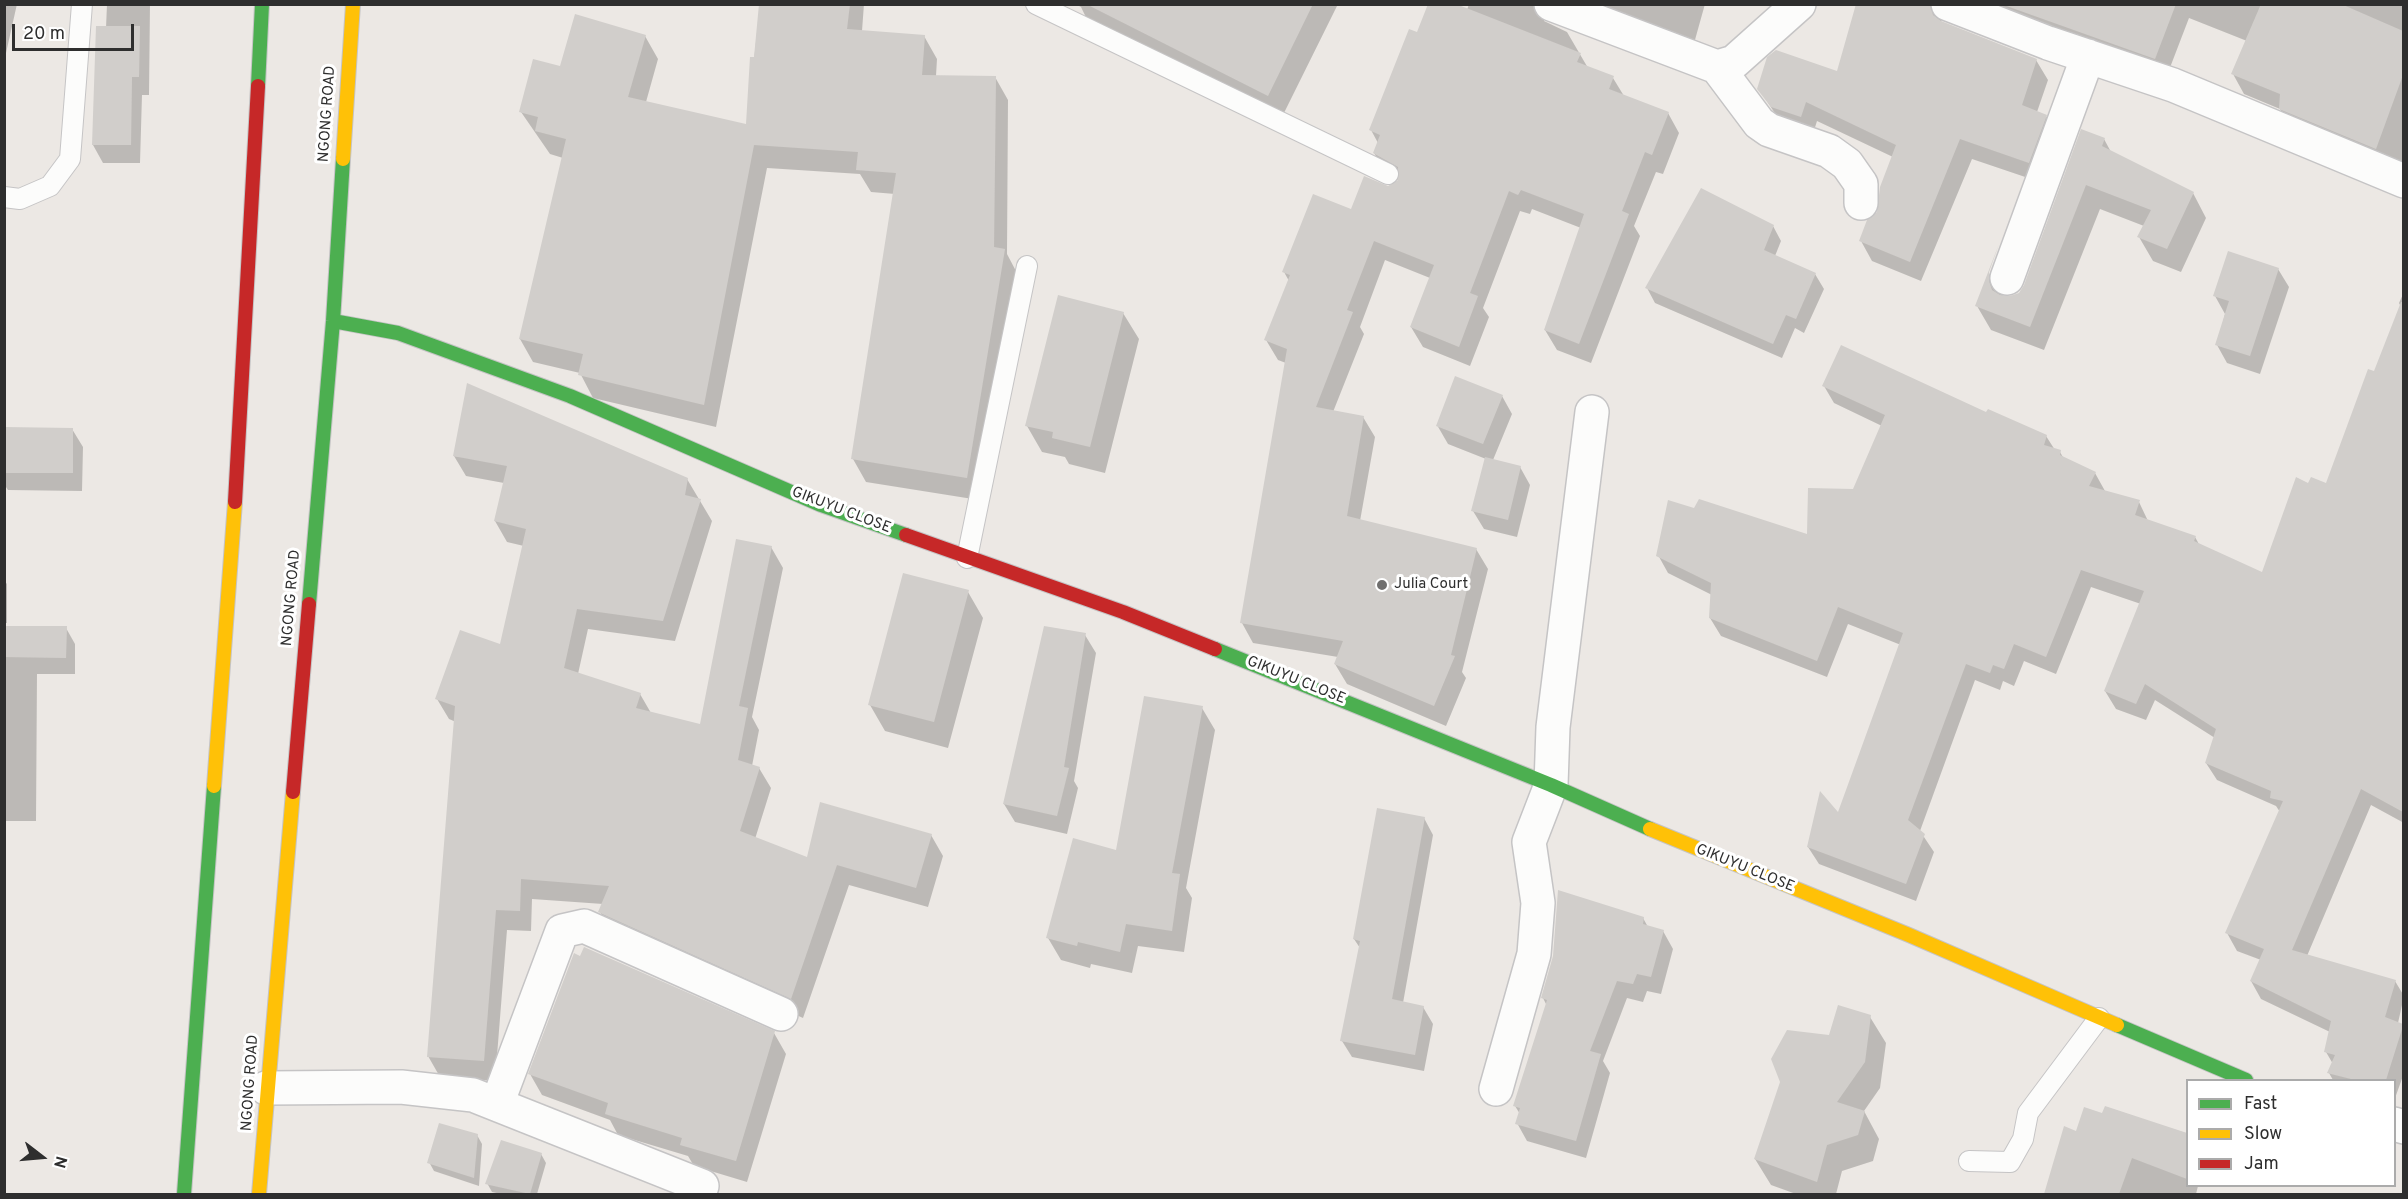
<!DOCTYPE html>
<html>
<head>
<meta charset="utf-8">
<style>
	body { margin:0 }
	#map { position:relative; width:2408px; height:1199px; overflow:hidden; background:#ece8e4; font-family:Overpass,sans-serif }
	canvas { display:block }
	.frame { position:absolute; inset:0; border:6px solid #2e2e2e; pointer-events:none }
	.legend { position:absolute; left:2186px; top:1079px; width:210px; height:108px; box-sizing:border-box; background:#fff; border:2px solid #ababab; margin:0; padding:8px 10px; list-style:none; font-size:18px; color:#2e2e2e }
	.legend li { display:flex; align-items:center; gap:12px; height:30px }
	.legend b { width:30px; border:2px solid #ababab }
	.north { position:absolute; left:12px; top:1127px; width:60px; height:60px; -webkit-text-stroke:4px #fff; paint-order:stroke; rotate:106deg; font-size:16px; font-weight:700; line-height:24px; text-align:center; color:#2e2e2e }
	.north::after { content:''; display:block; margin:auto; width:21px; height:27px; background:#2e2e2e; clip-path:polygon(50% 0,100% 100%,50% 72%,0 100%) }
	.scale { position:absolute; left:12px; top:24px; width:122px; height:27px; box-sizing:border-box; border:3px solid #2e2e2e; border-top:0; padding-left:8px; font-size:18px; line-height:21px; white-space:nowrap; color:#2e2e2e; -webkit-text-stroke:4px #fff; paint-order:stroke }
</style>
</head>
<body>
<div id="map">
<canvas width="2408" height="1199"></canvas>
<div class="frame"></div>
<ul class="legend">
<li><b style="height:8px;background:#4caf50"></b>Fast</li>
<li><b style="height:8px;background:#ffc107"></b>Slow</li>
<li><b style="height:8px;background:#c62828"></b>Jam</li>
</ul>
<div class="north">N</div>
<div class="scale">20 m</div>
</div>
<script>
const c = document.querySelector('canvas').getContext('2d');
c.lineJoin = 'round';
function fillPath(path, color) {
  c.fillStyle = color;
  c.fill(path, 'evenodd');
}
function toPath(rows) {
  const path = new Path2D();
  for (const r of rows) {
    path.moveTo(r[0], r[1]);
    for (let i = 2; i < r.length; i += 2) path.lineTo(r[i], r[i + 1]);
  }
  return path;
}
function strokePath(path, color, width, dash) {
  c.strokeStyle = color;
  c.lineWidth = width;
  c.lineCap = dash ? 'butt' : 'round';
  c.setLineDash(dash || []);
  c.stroke(path);
}
function drawText(font, color, halo, rows, align = 'center') {
  c.font = font + ' Overpass,sans-serif';
  c.lineWidth = 6;
  c.setLineDash([]);
  c.textBaseline = 'middle';
  c.strokeStyle = halo;
  c.fillStyle = color;
  for (const [text, x, y, turn = 0] of rows) {
    c.save();
    c.translate(x, y);
    c.rotate((+turn || 0) * Math.PI / 180);
    c.textAlign = isNaN(turn) ? turn : align;
    if (halo) c.strokeText(text, 0, 0);
    c.fillText(text, 0, 0);
    c.restore();
  }
}
fillPath(toPath([
	[4,4,17,4,4,62],
	[107,4,150,4,149,95,142,95,140,163,103,163,93,145,98,28,106,28],
	[760,4,864,4,862,31,924,36,937,59,936,76,995,77,1008,100,1007,254,1017,273,979,500,866,482,853,459,895,194,871,192,860,174,767,168,716,427,593,398,580,373,533,362,520,339,563,158,550,154,521,112,561,67,645,36,658,59,646,102,747,126],
	[1075,4,1338,4,1281,119,1094,34,1081,7],
	[1469,4,1705,4,1693,47,1544,19,1544,21,1567,32,1588,68,1613,78,1624,96,1668,113,1679,133,1663,174,1656,172,1634,226,1640,236,1591,363,1557,350,1545,330,1581,228,1532,209,1530,214,1520,211,1483,308,1489,317,1470,366,1423,347,1411,327,1430,278,1385,260,1360,327,1364,334,1333,412,1363,417,1375,437,1360,521,1476,549,1488,569,1462,672,1466,678,1446,726,1347,684,1335,664,1338,657,1253,643,1242,623,1286,363,1278,360,1266,340,1289,281,1284,272,1352,211,1400,181,1386,173,1374,153,1378,143,1371,130,1418,34,1467,10],
	[1857,4,2404,4,2404,172,2292,129,2280,109,2244,94,2233,74,2247,41,2189,18,2166,78,1942,17,1941,23,2036,60,2048,80,2037,112,2046,116,2057,136,2040,182,1972,159,1921,281,1872,261,1861,241,1879,213,1893,157,1817,121,1812,137,1784,127,1759,89,1838,72],
	[2104,139,2111,152,2193,193,2206,218,2181,272,2153,261,2139,237,2144,226,2100,209,2044,350,1991,330,1977,306,2000,248,2012,270,2002,297,2010,298,2020,294],
	[1773,226,1781,241,1775,256,1815,274,1824,289,1804,333,1795,328,1782,358,1655,303,1647,288],
	[2278,269,2289,287,2260,374,2227,363,2217,345,2225,314,2215,296],
	[2404,292,2404,823,2371,805,2307,956,2395,981,2404,996,2398,1023,2404,1025,2404,1073,2394,1101,2394,1080,2333,1080,2329,1073,2333,1064,2326,1052,2330,1032,2261,999,2251,981,2261,960,2237,951,2227,933,2280,812,2276,806,2217,780,2206,763,2215,738,2155,700,2146,720,2116,709,2105,691,2141,604,2091,587,2056,674,2024,661,2014,686,2003,681,2000,690,1975,680,1920,831,1934,852,1916,901,1819,864,1808,847,1838,815,1901,645,1848,624,1827,677,1721,636,1710,618,1712,595,1668,573,1658,555,1695,509,1809,536,1854,491,1882,426,1834,403,1824,386,1987,414,2046,436,2055,450,2060,452,2064,459,2095,473,2105,491,2139,502,2148,521,2195,537,2200,546,2263,574,2309,485,2327,485,2375,373,2401,307,2399,303],
	[1123,313,1139,339,1105,473,1069,464,1065,457,1042,452,1027,426],
	[1502,396,1512,414,1493,460,1520,467,1530,485,1517,537,1484,529,1473,511,1486,459,1448,444,1437,425],
	[4,428,72,429,83,447,82,491,8,490,4,484],
	[454,456,687,479,712,521,675,641,588,629,578,674,640,694,651,713,702,726,771,547,783,568,752,717,759,730,752,766,759,768,771,788,755,839,808,859,931,835,943,856,928,907,849,885,803,1018,612,932,600,912,603,904,532,899,531,931,507,930,495,1081,440,1077,428,1056,456,722,449,719,437,699,501,646,524,546,507,542,495,521,504,483,466,476],
	[4,580,7,584,7,623,4,623],
	[968,592,983,618,948,748,885,731,870,705],
	[4,627,66,628,75,644,75,674,37,674,36,821,4,821],
	[1085,635,1096,653,1074,781,1078,788,1067,834,1015,822,1004,804],
	[1202,708,1215,730,1186,888,1192,898,1184,952,1138,946,1132,973,1091,964,1090,968,1061,960,1048,938,1117,852],
	[1424,818,1433,835,1403,1003,1423,1007,1433,1024,1424,1071,1352,1057,1342,1041,1360,948,1354,939],
	[1643,918,1648,927,1663,931,1673,949,1661,994,1647,991,1643,1002,1627,998,1603,1061,1610,1073,1586,1158,1527,1141,1517,1123,1520,1114,1515,1106,1547,1006,1543,998],
	[1870,1017,1886,1043,1880,1088,1864,1111,1879,1139,1873,1161,1842,1171,1836,1194,1796,1194,1771,1185,1755,1159,1782,1082,1830,1037],
	[774,1033,786,1054,747,1182,694,1166,688,1156,618,1135,610,1120,542,1095,530,1074],
	[2106,1107,2188,1134,2188,1186,2198,1186,2196,1194,2045,1194,2065,1128,2077,1132,2103,1114],
	[477,1135,482,1144,479,1186,434,1171,429,1162],
	[541,1154,546,1163,537,1194,501,1194,492,1192,487,1183]
]), '#0003');
fillPath(toPath([
	[759,4,850,4,847,29,925,35,922,75,996,76,994,247,1005,249,967,478,851,459,896,173,856,170,858,152,754,145,704,405,578,375,583,354,519,339,566,139,535,131,538,117,519,112,533,59,560,66,575,14,646,35,628,97,746,124,750,57,754,57],
	[1086,4,1313,4,1268,96],
	[1428,4,1456,4,1581,53,1577,62,1614,76,1609,89,1669,112,1652,155,1645,152,1622,211,1629,214,1579,344,1544,330,1584,214,1521,190,1518,195,1509,191,1470,293,1478,296,1459,347,1410,327,1434,265,1374,241,1347,310,1353,312,1316,407,1364,416,1347,516,1477,548,1451,655,1455,656,1434,706,1334,664,1343,641,1240,623,1287,349,1264,340,1290,275,1282,272,1313,194,1351,209,1364,176,1388,186,1398,180,1398,167,1373,153,1380,135,1369,130,1409,29,1417,32],
	[1856,4,1930,4,1933,15,1941,21,2037,59,2022,105,2047,115,2029,163,1960,139,1910,262,1859,241,1867,220,1877,212,1880,187,1896,145,1806,102,1801,117,1771,107,1757,89,1767,57,1776,50,1837,71],
	[2001,4,2176,4,2155,59],
	[2261,4,2341,4,2403,31,2403,75,2376,149,2279,109,2280,94,2231,74],
	[96,26,140,26,139,77,132,77,131,145,92,145],
	[2081,129,2105,138,2102,146,2194,192,2167,249,2137,237,2151,210,2086,185,2030,327,1975,306,1999,244,1989,272,1989,281,1992,290,2000,295,2010,296,2019,293,2024,285],
	[1701,188,1774,225,1764,250,1816,273,1796,319,1786,315,1773,344,1645,288],
	[2228,251,2279,268,2250,356,2215,345,2229,301,2213,296],
	[1058,295,1124,312,1090,447,1052,438,1053,432,1025,426],
	[2401,302,2403,302,2403,812,2361,789,2292,950,2396,980,2385,1017,2403,1024,2403,1026,2386,1080,2355,1080,2327,1073,2335,1055,2324,1052,2331,1021,2250,981,2264,949,2225,933,2283,801,2270,798,2271,791,2205,763,2216,729,2145,684,2136,704,2104,691,2144,591,2081,570,2046,657,2014,644,2004,669,1993,665,1990,673,1966,664,1908,820,1925,834,1906,884,1807,847,1820,791,1838,812,1903,633,1838,607,1817,661,1709,618,1711,583,1656,556,1668,500,1694,508,1699,499,1807,534,1808,488,1853,489,1885,415,1822,386,1841,345,1986,412,1988,409,2047,435,2044,445,2061,450,2060,455,2096,472,2089,486,2140,500,2135,515,2196,536,2194,541,2262,572,2296,477,2308,483,2311,477,2326,483,2368,369,2374,371],
	[1455,376,1503,395,1483,444,1436,426],
	[467,383,688,478,685,495,701,499,663,621,577,609,564,668,641,693,636,708,700,724,736,539,772,546,739,706,748,708,738,760,760,767,740,831,807,857,820,802,932,834,916,888,837,865,791,999,598,912,609,886,521,879,520,911,496,910,484,1061,427,1057,455,706,435,699,460,630,500,644,526,529,494,521,507,466,453,456],
	[4,427,73,428,73,473,4,473],
	[1485,457,1521,466,1508,520,1471,511],
	[903,573,969,590,934,722,868,705],
	[4,626,67,626,66,658,4,657],
	[1044,626,1086,633,1064,767,1069,768,1057,816,1003,804],
	[1144,696,1203,706,1172,873,1180,874,1172,931,1126,924,1120,952,1078,942,1077,946,1046,938,1073,838,1116,850],
	[1377,808,1425,817,1392,999,1424,1006,1415,1055,1340,1041,1360,941,1353,939],
	[1558,890,1644,917,1643,924,1664,930,1651,977,1637,974,1633,984,1617,981,1590,1051,1601,1054,1576,1141,1515,1124,1520,1108,1513,1106,1547,1000,1541,998,1553,956],
	[584,947,775,1031,736,1161,680,1145,682,1138,605,1114,608,1103,528,1074,574,953,580,956],
	[1838,1005,1871,1015,1865,1062,1837,1102,1865,1111,1858,1135,1827,1145,1817,1182,1754,1159,1780,1082,1771,1059,1787,1030,1829,1035],
	[2105,1106,2187,1133,2187,1179,2132,1158,2119,1194,2044,1194,2064,1126,2076,1131,2084,1107,2102,1113],
	[439,1123,478,1134,474,1178,427,1163],
	[501,1140,542,1153,530,1194,485,1184]
]), '#d1cecb');
const lane = toPath([
	[1036,4,1388,174],
	[4,197,20,199,50,186,70,159,82,4],
	[967,558,1027,266],
	[1969,1161,2010,1162,2023,1139,2028,1113,2099,1018]
]);
const street = toPath([
	[1551,4,1717,67,1734,62,1799,4],
	[1948,4,2048,43,2173,85,2404,181],
	[1717,67,1759,123,1769,130,1829,151,1847,164,1861,184,1861,203],
	[2007,278,2088,56],
	[266,1088,401,1087,473,1095,702,1186],
	[1496,1089,1534,954,1538,903,1529,842,1551,785,1553,727,1592,412],
	[497,1104,562,931,584,926,781,1014],
	[2394,1124,2404,1127]
]);
const fast = toPath([
	[258,86,262,4],
	[333,321,398,333,570,396,821,505,906,535],
	[309,604,333,321,343,159],
	[1215,649,1551,785,1650,829],
	[2117,1025,2246,1080],
	[184,1194,214,786]
]);
const slow = toPath([
	[343,159,353,4],
	[214,786,235,502],
	[1650,829,1909,935,2117,1025],
	[259,1194,293,792]
]);
const jam = toPath([
	[235,502,258,86],
	[906,535,1123,612,1215,649],
	[293,792,309,604]
]);
strokePath(lane, '#c5c4c5', 22);
strokePath(street, '#c5c4c5', 36);
strokePath(fast, '#c5c4c5', 16);
strokePath(slow, '#c5c4c5', 16);
strokePath(jam, '#c5c4c5', 16);
strokePath(lane, '#fcfcfb', 20);
strokePath(street, '#fcfcfb', 33);
strokePath(fast, '#4caf50', 14);
strokePath(slow, '#ffc107', 14);
strokePath(jam, '#c62828', 14);
for (const [x, y, r, color] of [
	[1382,585,6,"#706f6e"]
]) {
  const dot = new Path2D();
  dot.arc(x, y, r, 0, 2 * Math.PI);
  c.fillStyle = color;
  c.fill(dot);
  strokePath(dot, '#fff', 2);
}
drawText('15px', '#2e2e2e', '#fff', [
	["NGONG ROAD",328,114,-86],
	["GIKUYU CLOSE",841,511,21],
	["NGONG ROAD",292,598,-85],
	["GIKUYU CLOSE",1296,681,22],
	["GIKUYU CLOSE",1745,869,22],
	["NGONG ROAD",251,1083,-86]
]);
drawText('15px', '#2e2e2e', '#fff', [
	["Julia Court",1394,585]
], 'left');
</script>
</body>
</html>
